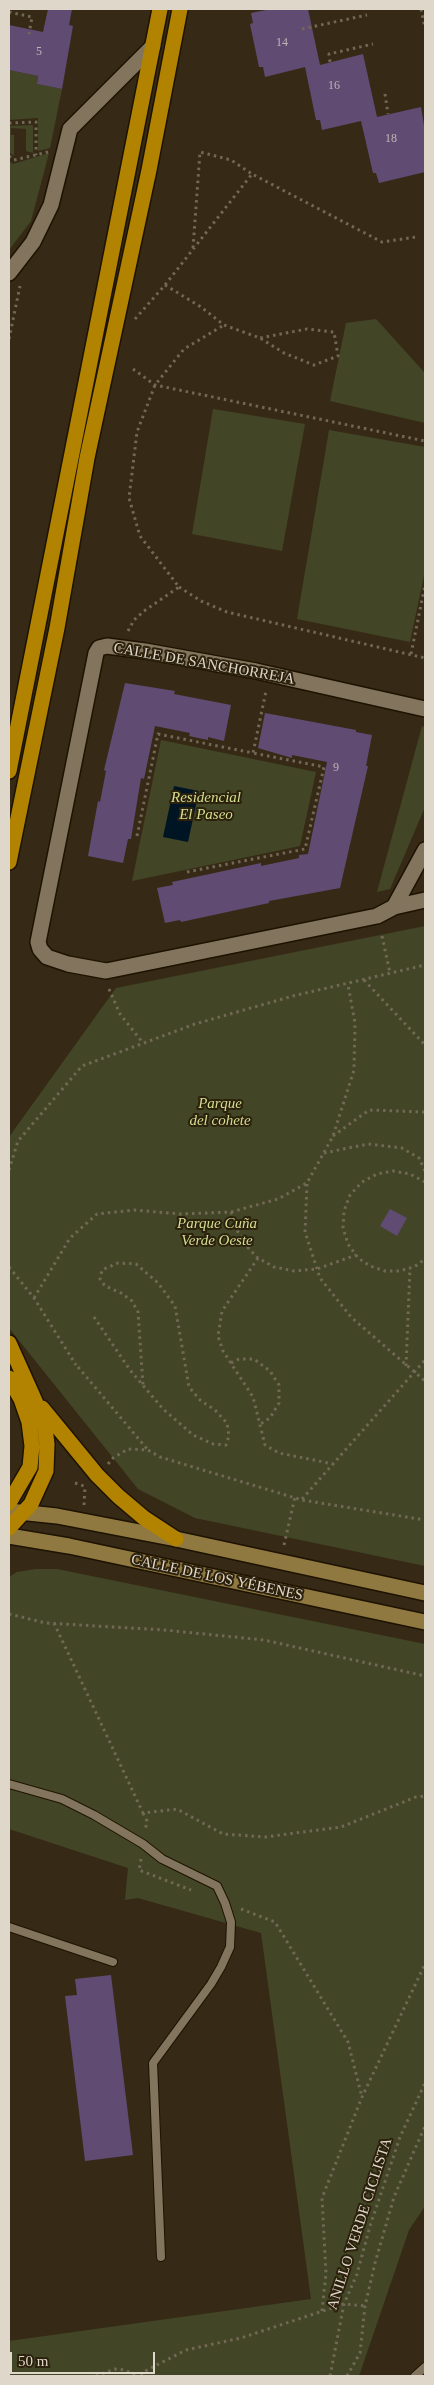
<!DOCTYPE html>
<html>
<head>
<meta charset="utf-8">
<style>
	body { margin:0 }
	#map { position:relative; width:434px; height:2385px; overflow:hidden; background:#362a16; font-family:Georgia,serif }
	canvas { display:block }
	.frame { position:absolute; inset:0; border:10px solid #dfd7ca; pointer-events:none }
	.scale { position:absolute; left:10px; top:2352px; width:145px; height:22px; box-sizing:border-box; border:2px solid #dfd7ca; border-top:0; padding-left:6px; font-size:15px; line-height:18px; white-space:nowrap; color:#dfd7ca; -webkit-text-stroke:4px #2c210c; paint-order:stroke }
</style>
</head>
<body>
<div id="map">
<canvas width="434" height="2385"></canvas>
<div class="frame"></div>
<div class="scale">50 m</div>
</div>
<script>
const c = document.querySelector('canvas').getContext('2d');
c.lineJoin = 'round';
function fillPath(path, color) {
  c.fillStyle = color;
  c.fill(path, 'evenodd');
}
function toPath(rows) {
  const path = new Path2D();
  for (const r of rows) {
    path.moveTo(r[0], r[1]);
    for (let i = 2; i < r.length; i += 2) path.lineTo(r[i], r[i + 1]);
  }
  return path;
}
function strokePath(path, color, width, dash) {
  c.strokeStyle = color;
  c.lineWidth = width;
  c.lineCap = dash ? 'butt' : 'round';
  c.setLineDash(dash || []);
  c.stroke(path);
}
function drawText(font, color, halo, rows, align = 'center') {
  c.font = font + ' Georgia,serif';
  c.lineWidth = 4;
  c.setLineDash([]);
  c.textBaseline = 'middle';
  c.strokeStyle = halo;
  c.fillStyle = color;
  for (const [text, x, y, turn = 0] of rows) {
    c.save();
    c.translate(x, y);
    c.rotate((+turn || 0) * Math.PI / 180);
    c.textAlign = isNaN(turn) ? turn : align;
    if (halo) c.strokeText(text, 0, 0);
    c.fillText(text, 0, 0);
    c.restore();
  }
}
fillPath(toPath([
	[9,70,38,76,37,84,62,89,50,148,38,151,38,118,9,120],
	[33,125,33,153,26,151,26,129,11,128,11,135,14,135,14,156,9,152,9,126],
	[49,153,31,221,9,250,9,161,13,164],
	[376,319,425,373,425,423,330,401,346,323],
	[213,409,305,424,282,551,192,534],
	[329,430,425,447,425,571,410,642,297,619],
	[422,726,425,727,425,807,390,889,377,892],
	[161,740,316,772,300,846,132,881],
	[425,926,425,1566,195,1518,138,1489,9,1328,9,1137,116,988],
	[36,1569,57,1569,425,1644,425,2206,409,2230,359,2376,9,2376,9,2341,311,2299,261,1933,138,1898,125,1900,128,1868,9,1829,9,1577,17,1572]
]), '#424626');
fillPath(toPath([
	[174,786,199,791,188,842,163,837]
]), '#001523');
fillPath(toPath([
	[48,9,72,9,69,25,73,26,62,89,37,84,38,76,9,70,9,25,43,32],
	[271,9,308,9,320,65,363,54,377,117,421,107,425,132,425,172,379,183,376,173,373,173,361,121,322,130,320,120,316,120,305,67,265,77,263,67,259,67,250,24,253,23,251,13],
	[125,683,175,691,174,694,231,705,224,741,208,737,208,740,189,736,190,733,155,726,144,779,141,778,131,839,128,839,123,863,88,856,98,801,100,802,106,771,104,770],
	[265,713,356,730,356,732,372,735,366,766,368,766,340,888,269,901,269,903,181,922,180,920,165,923,157,888,173,885,172,882,261,863,261,866,299,858,299,855,308,854,327,762,292,755,292,758,258,748],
	[390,1209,407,1218,397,1236,380,1226],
	[111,1975,133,2155,85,2161,65,1996,77,1995,75,1979]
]), '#604b73');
const lane = toPath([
	[9,1784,62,1799,94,1815,143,1844,162,1859,217,1886,225,1903,231,1922,230,1947,221,1967,211,1984,153,2063,161,2257],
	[9,1927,113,1962],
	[415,2376,425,2367]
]);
const street = toPath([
	[9,273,33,242,51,205,70,129,153,46],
	[425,709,256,671,145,651,107,646,99,648,96,653,38,942,40,949,47,957,68,964,106,971,377,916,394,907,425,900],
	[394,907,425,850]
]);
const secondary = toPath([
	[9,1511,57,1516,176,1539,425,1593],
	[9,1536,69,1546,425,1622]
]);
const highway = toPath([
	[9,771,160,9],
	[9,862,57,628,87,458,149,170,180,9],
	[9,1343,44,1421,47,1444,46,1471,31,1504,9,1528],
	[9,1378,21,1399,29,1422,32,1446,30,1467,9,1503],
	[42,1408,97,1475,118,1496,144,1518,176,1539]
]);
strokePath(lane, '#1e1301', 10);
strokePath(street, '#1e1301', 18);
strokePath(secondary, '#1e1301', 18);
strokePath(highway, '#1e1301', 18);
strokePath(toPath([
	[421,9,425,28],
	[9,12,32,17,29,34],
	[302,29,367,15],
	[330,62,329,54,373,44],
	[385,94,388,114],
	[9,123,36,122,36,155],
	[9,156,14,160,48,152],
	[193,248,200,152,231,160,252,174],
	[165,285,201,307,224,325,260,338,284,353,314,365,338,356,334,332,307,329,260,338],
	[135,319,165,285,252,174,382,242,416,237],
	[9,339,20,286],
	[133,369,155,385,425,441],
	[179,587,201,601,227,612,425,658],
	[128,631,134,620,144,611,179,587,140,536,129,498,137,432,155,385,184,349,224,325],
	[411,654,425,585],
	[137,836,158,734,253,753,266,691],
	[187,872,305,849,324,767,253,753],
	[382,936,390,973],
	[364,980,425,1045],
	[109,989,120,1014,143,1043],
	[333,1136,369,1110,425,1112],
	[324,1153,368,1144,402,1148,419,1158,425,1171],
	[9,1170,18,1141,82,1066,195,1024,293,996,425,965],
	[425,1182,410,1174,393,1171,377,1174,362,1182,350,1195,344,1211,343,1228,348,1244,358,1258,370,1266,385,1271,399,1271,414,1267,425,1259],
	[307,1184,305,1232,320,1278,351,1317,425,1381],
	[231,1212,238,1232,249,1249,258,1258,274,1267,294,1271,317,1269,356,1255],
	[258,1258,222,1311,218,1336,223,1351,253,1397,265,1445,279,1453,333,1464],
	[9,1267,34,1298,76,1365],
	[34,1298,70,1238,97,1214,134,1210,180,1214,231,1212,278,1199,307,1183,333,1136,354,1070,355,1023,348,985],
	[94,1317,130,1370,163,1409,193,1435,213,1444,226,1445,229,1436,227,1423,215,1410,200,1400,189,1387,175,1306,158,1283,136,1264,118,1263,102,1270,100,1279,105,1286,121,1293,132,1301,138,1312,143,1385],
	[231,1363,239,1359,254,1359,270,1371,279,1385,279,1403,270,1418,259,1425],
	[406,1366,410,1268],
	[78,1367,148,1450],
	[108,1464,113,1458,128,1449,148,1450,160,1457,302,1500,425,1520],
	[75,1483,84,1486],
	[302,1499,425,1360],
	[84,1505,85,1487],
	[284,1545,295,1497],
	[9,1614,46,1623,164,1630,264,1640,425,1676],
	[54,1623,143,1813,177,1809,223,1834,265,1837,341,1827,416,1797,425,1796],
	[143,1813,147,1821,145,1831],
	[141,1859,139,1870,191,1890],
	[241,1909,275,1922,348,2042,362,2097],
	[322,2311,326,2273,322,2198,362,2097,425,1964],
	[96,2376,115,2369,125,2370,137,2376],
	[141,2376,147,2370,186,2350,241,2338,344,2304,365,2306],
	[330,2376,344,2304,357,2274,370,2226,400,2137,425,2083],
	[347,2376,360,2353,365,2306,375,2263,394,2197,425,2126]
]), '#726856', 3, [2.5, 4]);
strokePath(lane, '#82745d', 8);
strokePath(street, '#82745d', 15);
strokePath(secondary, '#907841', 15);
strokePath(highway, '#b28300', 15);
drawText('12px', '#bfb4b4', null, [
	["14",282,43],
	["5",39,52],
	["16",334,86],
	["18",391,139],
	["9",336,768]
]);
drawText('15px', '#dfd7ca', '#2c210c', [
	["CALLE DE SANCHORREJA",204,664,10],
	["CALLE DE LOS YÉBENES",217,1578,12],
	["ANILLO VERDE CICLISTA",360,2224,-72]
]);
drawText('italic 15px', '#d3de91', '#2c210c', [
	["Residencial",206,798],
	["El Paseo",206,815],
	["Parque",220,1104],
	["del cohete",220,1121],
	["Parque Cuña",217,1224],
	["Verde Oeste",217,1241]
]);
</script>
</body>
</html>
